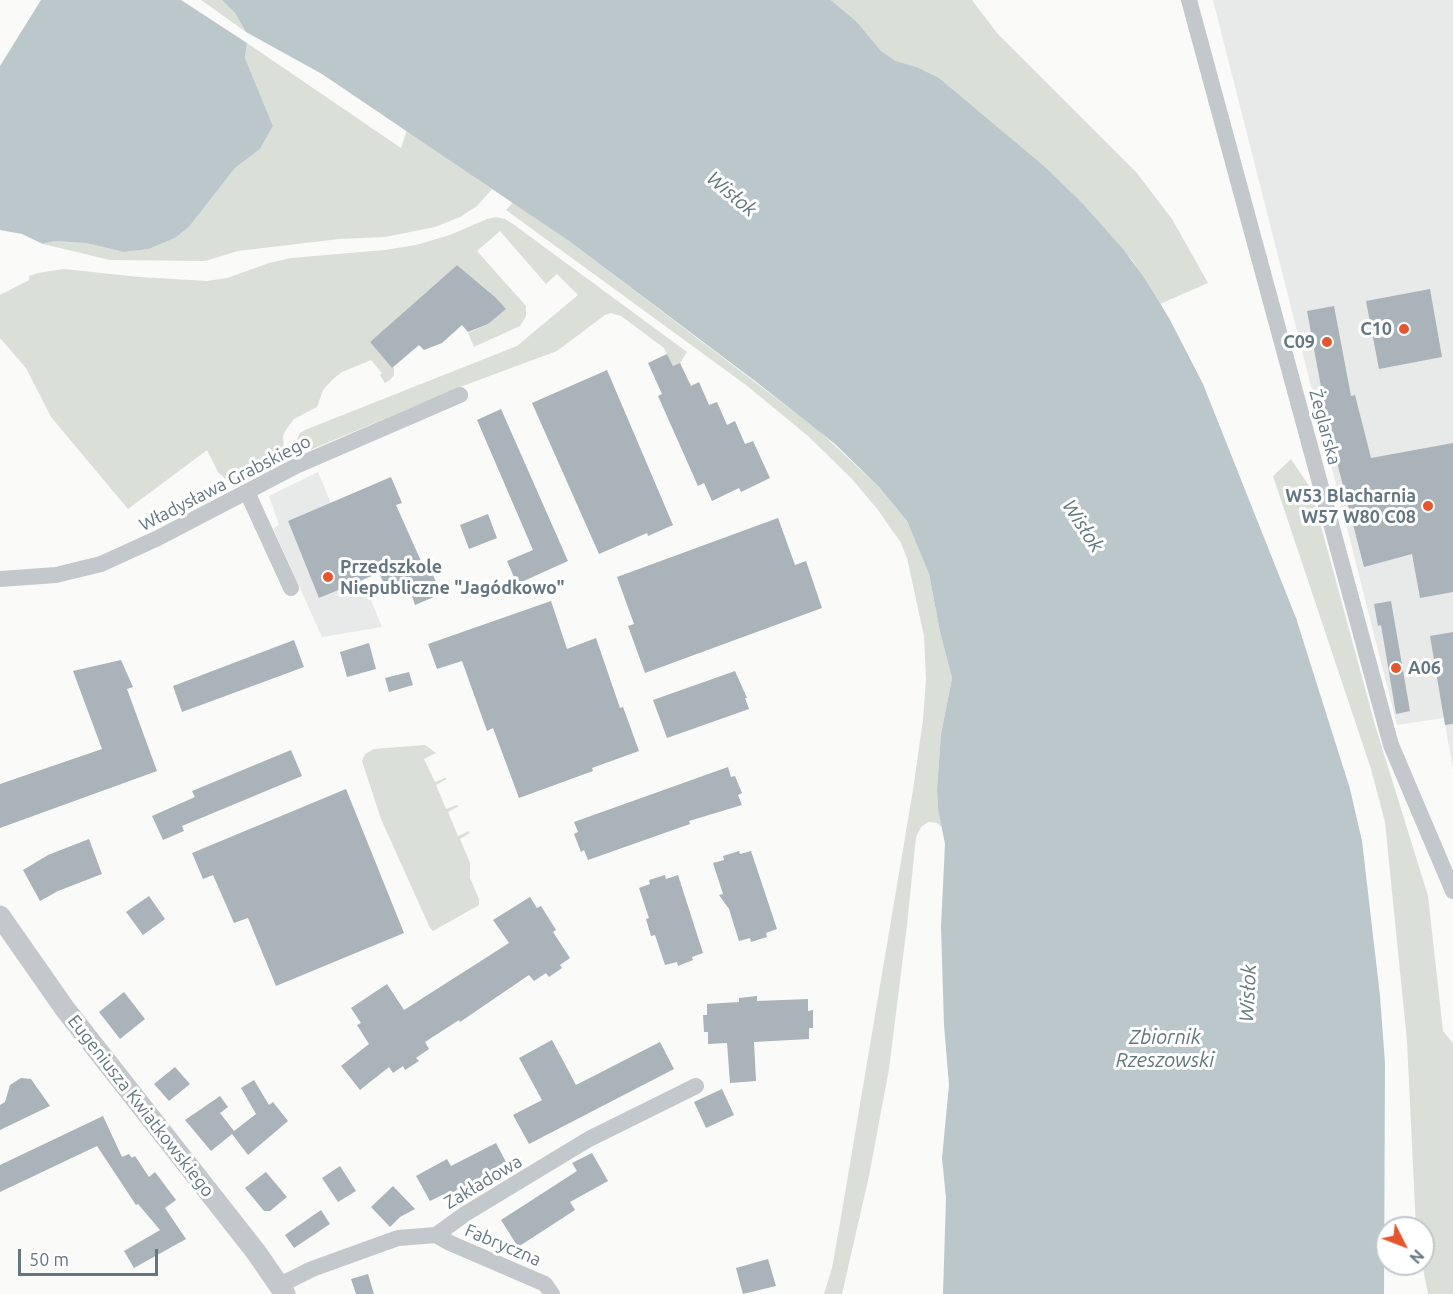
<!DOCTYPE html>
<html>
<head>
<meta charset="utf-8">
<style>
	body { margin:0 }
	#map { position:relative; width:1453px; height:1294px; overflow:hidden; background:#fafaf8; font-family:Ubuntu,sans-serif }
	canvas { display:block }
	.north { position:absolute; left:1375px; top:1216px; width:60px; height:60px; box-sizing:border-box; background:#fff; border:2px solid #c1c8cd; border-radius:50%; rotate:132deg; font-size:16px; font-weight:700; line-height:24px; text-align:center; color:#657683 }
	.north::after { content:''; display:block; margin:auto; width:21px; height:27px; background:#e4572e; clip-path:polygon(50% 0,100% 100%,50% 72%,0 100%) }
	.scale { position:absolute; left:18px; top:1249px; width:140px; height:27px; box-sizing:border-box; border:3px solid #657683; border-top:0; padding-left:8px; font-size:18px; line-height:21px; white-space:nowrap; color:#657683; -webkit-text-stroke:4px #fff; paint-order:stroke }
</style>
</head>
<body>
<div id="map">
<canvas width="1453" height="1294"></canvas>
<div class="north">N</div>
<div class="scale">50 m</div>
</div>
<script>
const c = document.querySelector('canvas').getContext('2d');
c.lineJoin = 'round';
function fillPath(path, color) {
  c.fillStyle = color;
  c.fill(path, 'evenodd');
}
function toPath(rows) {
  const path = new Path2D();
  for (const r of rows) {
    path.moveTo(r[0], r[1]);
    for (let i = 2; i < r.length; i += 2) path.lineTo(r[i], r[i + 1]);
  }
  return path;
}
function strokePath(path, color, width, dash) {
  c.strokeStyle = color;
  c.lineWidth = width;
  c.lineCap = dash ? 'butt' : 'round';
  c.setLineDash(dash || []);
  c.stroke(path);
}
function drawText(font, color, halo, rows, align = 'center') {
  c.font = font + ' Ubuntu,sans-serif';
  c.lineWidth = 6;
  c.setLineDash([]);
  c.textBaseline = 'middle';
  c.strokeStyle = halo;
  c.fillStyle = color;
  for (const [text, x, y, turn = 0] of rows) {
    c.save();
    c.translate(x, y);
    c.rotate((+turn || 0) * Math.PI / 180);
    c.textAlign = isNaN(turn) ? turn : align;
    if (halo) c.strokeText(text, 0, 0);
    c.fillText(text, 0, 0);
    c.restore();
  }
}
fillPath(toPath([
	[1213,0,1453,0,1453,770,1444,718,1397,725],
	[318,472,382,627,322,637,273,528,279,525,269,496]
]), '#e8e9e9');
fillPath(toPath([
	[201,0,222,0,235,13,246,32],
	[831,0,972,0,997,33,1136,172,1172,219,1208,283,1160,304,1132,260,1085,206,939,78,917,67,896,61,881,51,857,22],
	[247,43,401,148,407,130,492,189,477,206,460,217,435,227,385,237,339,239,238,251,205,261,110,260,43,244,54,241,86,243,124,252,149,249,175,238,189,227,235,168,260,149,273,126,245,58],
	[513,202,569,241,818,430,879,487,907,521,929,574,940,632,952,678,941,734,937,789,938,808,943,828,937,823,928,822,921,827,916,837,907,925,889,1069,869,1176,842,1294,824,1294,832,1268,840,1223,913,790,923,720,926,679,924,636,907,558,901,543,878,510,852,479,808,436,746,385,506,210],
	[496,217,505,219,513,224,687,352,680,363,673,366,664,348,621,316,611,313,605,315,557,351,460,387,310,450,304,451,299,448,297,439,300,433,305,430,517,346,578,295,557,274,546,284,500,231,477,251,526,306,526,316,520,326,474,347,468,333,488,324,505,309,495,297,457,265,370,342,392,368,394,367,394,375,390,380,385,383,380,375,382,373,371,360,342,372,333,379,323,390,317,407,294,419,286,430,283,436,284,459,282,462,279,464,277,459,260,468,263,473,233,488,230,483,218,472,207,450,128,509,51,417,26,368,0,338,0,295,29,280,29,276,38,273,64,269,139,277,207,281,227,278,269,263,291,258,385,250,416,245,450,235,487,219],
	[1291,459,1311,489,1375,725,1428,896,1443,1031,1453,1043,1453,1294,1428,1294,1422,1264,1423,1228,1416,1228,1407,1041,1385,822,1371,769,1273,476],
	[425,745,436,753,424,759,435,782,445,778,447,779,436,785,446,809,457,805,459,806,448,812,458,836,469,831,470,833,460,839,470,863,470,878,479,899,479,905,433,931,430,928,381,819,362,761,365,754,374,749]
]), '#dadfd7');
fillPath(toPath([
	[41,0,181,0,247,43,245,58,273,126,260,149,235,168,189,227,175,238,149,249,124,252,86,243,54,241,43,244,22,234,0,230,0,66],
	[222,0,831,0,857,22,881,51,896,61,917,67,939,78,1046,168,1085,206,1123,249,1143,276,1169,318,1203,384,1296,618,1350,789,1362,841,1380,996,1385,1063,1384,1294,943,1294,946,1198,942,1158,949,1085,944,1025,941,927,945,844,938,808,937,789,941,734,952,678,940,632,929,574,907,521,879,487,835,444,759,384,569,241,322,74,246,32,235,13]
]), '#bbc7cb');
fillPath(toPath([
	[457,265,495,297,506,309,488,324,468,332,462,325,442,343,424,350,419,345,392,368,370,342],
	[1430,289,1442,357,1379,369,1366,301],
	[1334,306,1351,396,1355,395,1371,458,1453,443,1453,592,1420,598,1412,554,1364,567,1322,404,1324,403,1307,311],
	[667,354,673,366,680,363,691,386,699,382,709,405,717,402,727,425,735,421,745,444,753,441,770,478,741,492,739,488,712,501,704,483,698,486,658,396,662,394,648,363],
	[607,370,673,525,648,536,647,533,599,554,532,403],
	[501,409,568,561,517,584,507,561,533,550,477,420],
	[391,477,402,503,396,505,425,570,430,568,441,594,415,605,406,579,385,586,379,573,319,598,288,521],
	[488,514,497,538,469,549,460,525],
	[778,518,795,565,806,561,822,608,645,673,628,626,634,624,617,577],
	[551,601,567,649,596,638,620,708,623,707,639,751,592,768,593,771,519,798,493,728,487,731,462,661,437,669,428,644],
	[1391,601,1410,711,1396,714,1381,625,1378,626,1374,604],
	[1453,632,1453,724,1445,725,1430,636],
	[294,640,304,667,182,712,173,686],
	[369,643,376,669,347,677,340,652],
	[121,660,133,687,127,689,157,771,0,828,0,784,102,749,73,671],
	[735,671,747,698,745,698,749,709,667,738,653,700],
	[409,672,413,685,389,692,385,678],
	[291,750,302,776,182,826,184,831,163,840,152,816,195,797,192,791],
	[728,767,731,777,735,776,742,793,738,795,742,805,689,821,690,824,588,860,584,850,581,852,574,834,578,832,574,822],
	[346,789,404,933,276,986,248,918,234,923,213,875,203,879,192,853],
	[89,839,102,874,58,891,40,901,23,870,48,855],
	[739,851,740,854,751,851,777,929,766,933,767,937,751,942,750,938,739,941,729,909,719,895,723,894,713,863,724,860,723,856],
	[665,875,666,879,678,875,703,953,692,957,693,960,678,966,677,962,665,965,655,935,651,936,646,919,649,918,639,888,650,884,649,880],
	[149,896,165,919,143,935,126,912],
	[530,897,537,908,541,906,556,930,553,932,570,958,560,965,562,968,549,977,546,973,534,981,529,975,460,1022,459,1020,425,1042,429,1049,416,1058,419,1061,405,1070,403,1066,393,1073,389,1067,360,1090,341,1066,369,1044,357,1025,361,1023,351,1008,387,984,404,1010,509,943,493,920],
	[124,992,145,1019,120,1039,99,1012],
	[757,996,757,1001,808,999,808,1011,813,1010,813,1028,809,1028,809,1039,754,1042,756,1081,730,1083,727,1043,708,1044,708,1032,704,1032,703,1015,707,1015,707,1004,739,1002,739,998],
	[552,1040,576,1085,660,1042,674,1069,529,1144,513,1115,542,1100,519,1058],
	[175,1067,190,1084,169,1101,154,1084],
	[21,1078,31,1079,50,1106,0,1130,0,1105,5,1102,10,1085],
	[254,1080,269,1105,273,1102,288,1121,248,1155,232,1134,211,1151,185,1120,220,1096,228,1107,220,1113,234,1131,256,1114,241,1088],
	[722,1089,734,1115,706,1128,694,1102],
	[103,1116,122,1157,129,1154,132,1158,135,1156,149,1177,155,1172,176,1200,165,1208,186,1239,134,1268,124,1251,160,1230,138,1204,136,1205,97,1146,0,1192,0,1165],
	[496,1143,507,1164,444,1197,442,1195,430,1201,416,1176,447,1159,451,1166],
	[592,1153,608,1181,570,1202,575,1210,518,1247,501,1220,577,1171,572,1163],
	[340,1166,356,1191,338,1202,322,1178],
	[266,1172,287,1197,270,1211,264,1211,245,1188],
	[393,1186,415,1209,400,1217,390,1227,371,1207],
	[321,1210,330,1224,294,1248,285,1235],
	[768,1259,776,1286,743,1294,736,1268],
	[368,1274,374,1294,356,1294,351,1279]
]), '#aab3b9');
strokePath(toPath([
	[1189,0,1391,745,1453,891],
	[247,492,291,588],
	[0,579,56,575,101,564,158,538,296,466,460,395],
	[436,1235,450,1243,545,1284,552,1294],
	[280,1285,312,1269,398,1238,436,1235,465,1214,589,1139,696,1086]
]), '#c3c8cc', 16);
strokePath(toPath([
	[0,916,65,1009,256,1252,285,1294]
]), '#c3c8cc', 21);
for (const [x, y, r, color] of [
	[1404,329,6,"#e4572e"],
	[1327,342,6,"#e4572e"],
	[1428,506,6,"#e4572e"],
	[328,577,6,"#e4572e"],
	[1396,668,6,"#e4572e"]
]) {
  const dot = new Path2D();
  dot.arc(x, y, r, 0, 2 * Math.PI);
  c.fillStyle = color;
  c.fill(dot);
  strokePath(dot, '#fff', 2);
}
drawText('bold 18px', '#657683', '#fff', [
	["C10",1392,329],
	["C09",1315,342],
	["W53 Blacharnia",1416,496],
	["W57 W80 C08",1416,517],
	["Przedszkole",340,567,"left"],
	["Niepubliczne \"Jagódkowo\"",340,588,"left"],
	["A06",1408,668,"left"]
], 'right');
drawText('18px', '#657683', '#fff', [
	["Żeglarska",1325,427,75],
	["Władysława Grabskiego",225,483,-27],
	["Eugeniusza Kwiatkowskiego",141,1106,52],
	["Zakładowa",483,1182,-31],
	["Fabryczna",503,1245,23]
]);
drawText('italic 20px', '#60757c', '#fff', [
	["Wisłok",732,194,40],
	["Wisłok",1083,526,57],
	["Wisłok",1248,993,-87],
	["Zbiornik",1165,1037],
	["Rzeszowski",1165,1060]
]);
</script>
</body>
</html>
